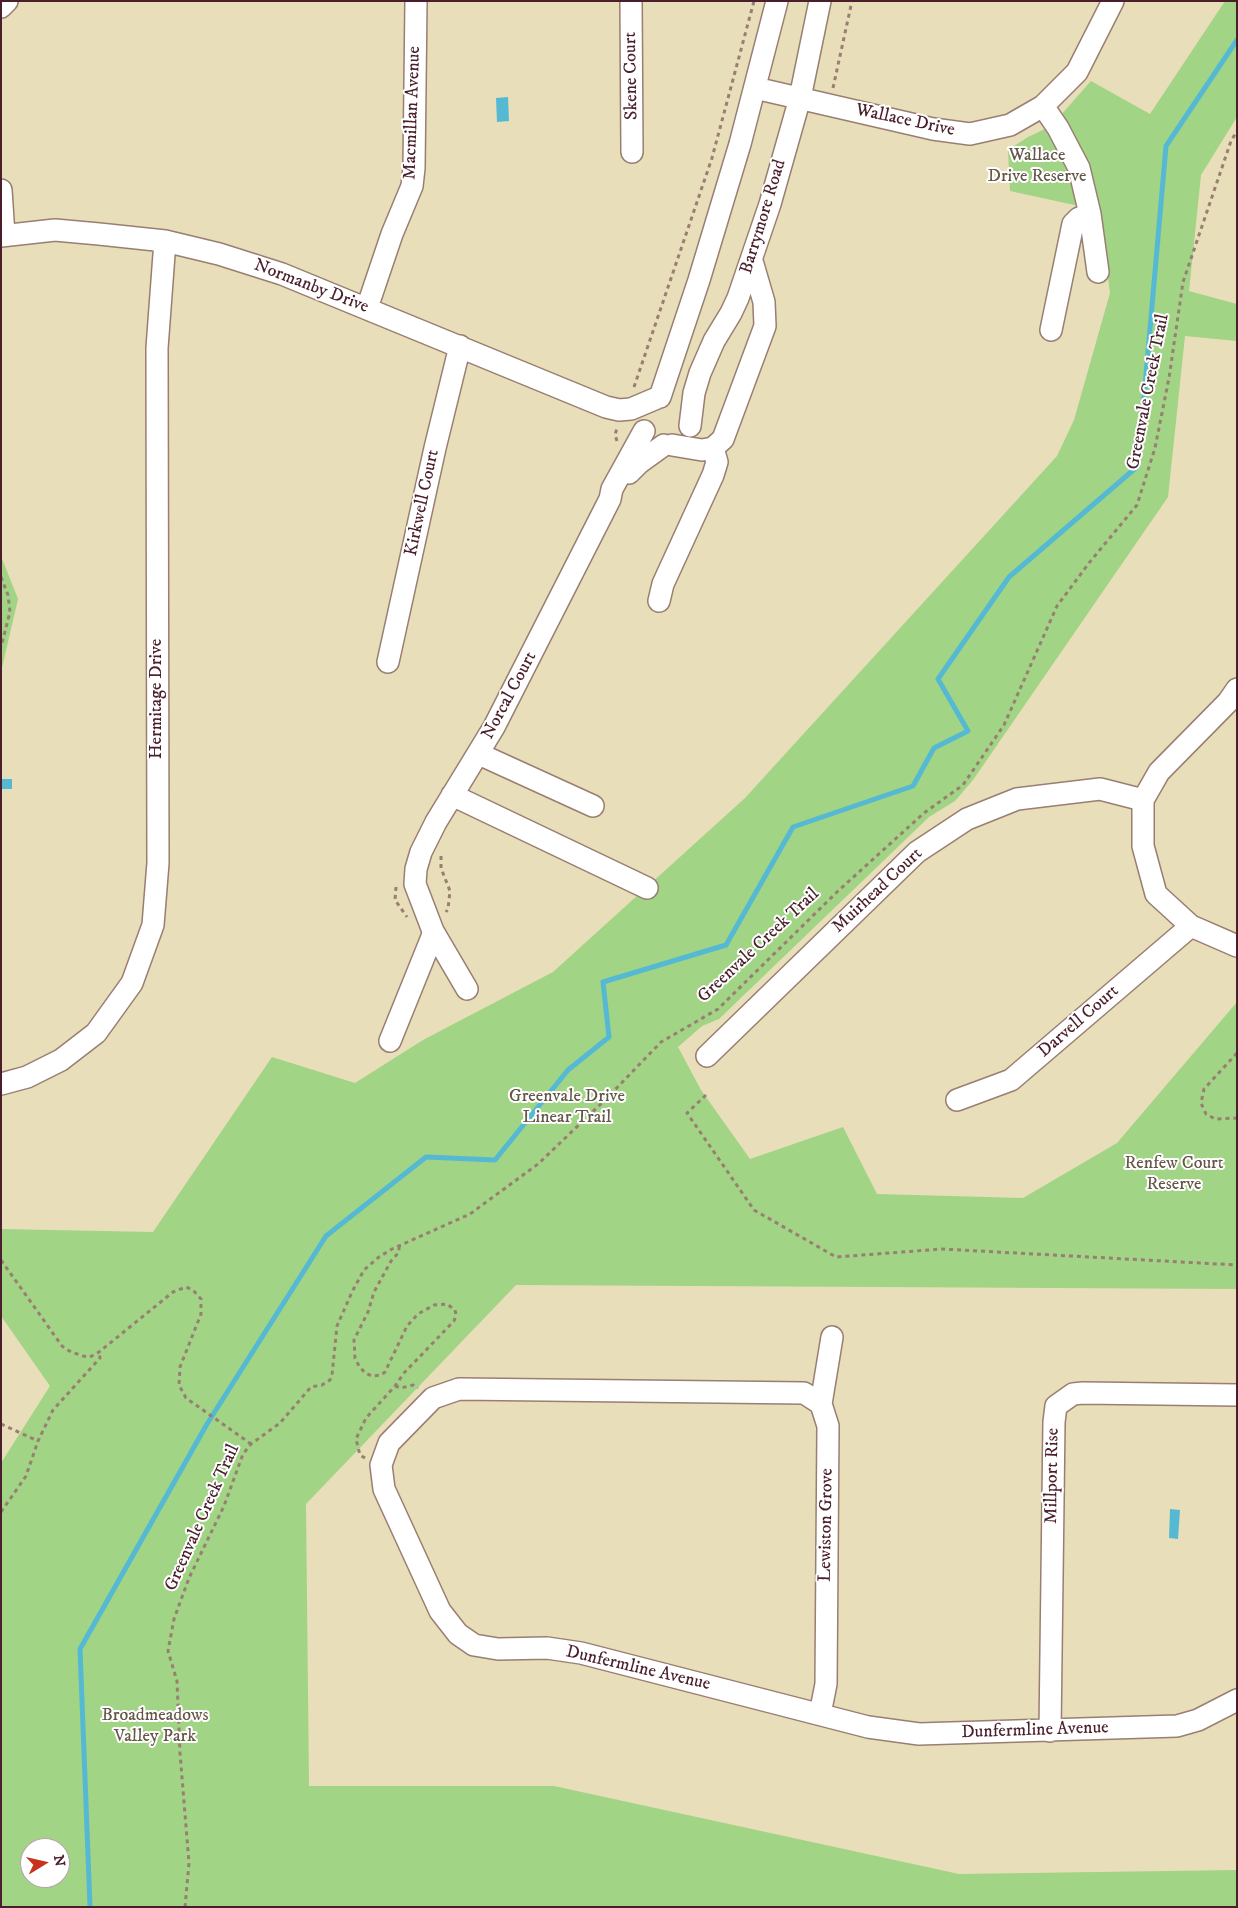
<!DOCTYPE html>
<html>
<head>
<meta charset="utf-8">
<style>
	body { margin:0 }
	#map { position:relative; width:1238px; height:1908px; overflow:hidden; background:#e8deb9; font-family:"IM FELL DW Pica",serif }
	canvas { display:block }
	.frame { position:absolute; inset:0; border:2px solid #4a1f2b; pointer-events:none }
	.north { position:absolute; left:20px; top:1838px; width:50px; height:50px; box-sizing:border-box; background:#fff; border:1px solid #b7a5aa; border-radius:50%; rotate:81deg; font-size:14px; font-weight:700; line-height:20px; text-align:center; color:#4a1f2b }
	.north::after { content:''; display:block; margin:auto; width:18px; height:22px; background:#c8321e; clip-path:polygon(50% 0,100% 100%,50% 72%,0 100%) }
</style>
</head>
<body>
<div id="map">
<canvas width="1238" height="1908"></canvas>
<div class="frame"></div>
<div class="north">N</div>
</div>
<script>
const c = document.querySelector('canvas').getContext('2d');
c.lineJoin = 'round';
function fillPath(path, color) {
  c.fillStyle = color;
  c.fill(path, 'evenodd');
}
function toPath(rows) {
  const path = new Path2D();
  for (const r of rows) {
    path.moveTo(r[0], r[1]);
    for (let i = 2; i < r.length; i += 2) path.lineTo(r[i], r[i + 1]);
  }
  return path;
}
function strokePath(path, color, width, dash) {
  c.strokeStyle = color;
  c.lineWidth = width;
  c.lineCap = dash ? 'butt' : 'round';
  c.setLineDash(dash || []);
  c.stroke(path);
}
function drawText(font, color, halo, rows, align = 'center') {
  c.font = font + ' "IM FELL DW Pica",serif';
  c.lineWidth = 4;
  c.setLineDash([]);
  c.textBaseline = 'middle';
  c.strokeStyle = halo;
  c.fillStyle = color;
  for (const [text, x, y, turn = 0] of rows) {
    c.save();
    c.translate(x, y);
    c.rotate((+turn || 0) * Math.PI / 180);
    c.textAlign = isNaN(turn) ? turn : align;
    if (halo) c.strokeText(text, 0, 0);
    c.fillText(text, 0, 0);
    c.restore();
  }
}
fillPath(toPath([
	[1225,1,1237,1,1237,117,1201,175,1189,291,1237,304,1237,341,1185,336,1168,497,973,780,955,801,929,817,719,1019,702,1026,678,1047,701,1090,750,1159,843,1127,877,1194,1023,1198,1117,1143,1237,1002,1237,1289,516,1285,306,1504,309,1786,554,1786,959,1874,1237,1870,1237,1907,1,1907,1,1463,50,1386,1,1316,1,1229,153,1232,272,1057,355,1083,423,1040,553,972,745,798,1057,456,1074,420,1110,293,1106,262,1060,116,1091,81,1150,114],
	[30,1848,60,1848,60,1878,30,1878],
	[1045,129,1053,136,1069,167,1079,206,1010,191,1008,150,1028,137],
	[1,556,18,599,1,672]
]), '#a1d485');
fillPath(toPath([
	[508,97,509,121,497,122,496,98],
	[1,779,12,779,12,789,1,789],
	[1170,1509,1180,1510,1178,1539,1169,1538]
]), '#55b9d4');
strokePath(toPath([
	[90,1907,80,1649,207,1424,326,1236,426,1157,495,1160,568,1070,609,1037,603,982,726,945,793,827,913,786,934,748,968,731,938,679,1009,577,1138,466,1166,146,1237,40]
]), '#55b9d4', 5);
const minor = toPath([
	[631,1,632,152],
	[1,7,7,1],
	[755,88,933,129,970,134,1010,125,1043,106,1077,72,1113,1],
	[1043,106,1058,128,1079,168,1090,214,1098,272],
	[1,190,4,235],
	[1,236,55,230,99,234,165,241,219,254,282,274,606,407,619,410,631,409,657,398],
	[367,308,392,234,412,186,414,168,416,1],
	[1051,330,1073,224,1079,218,1090,214],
	[660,397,699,280,740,144,777,1],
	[690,426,694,393,700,373,714,341,731,313,738,298,770,204,800,98,820,1],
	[672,445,702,450,713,448,723,439,765,326,764,302,752,261],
	[629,473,639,463,664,445],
	[659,601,663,584,713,475,717,462,713,448],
	[388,662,435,448,460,346],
	[1237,689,1228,702,1159,772,1143,800,1143,846,1156,894,1191,926,1237,946],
	[479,754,593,806],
	[452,795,647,888],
	[433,931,467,989],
	[390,1041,432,937,433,931,415,884,416,869,421,852,436,822,494,727,610,499,612,489,644,431],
	[707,1056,917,852,967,819,1017,799,1100,789,1143,800],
	[1,1084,27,1077,61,1060,96,1033,132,983,153,925,158,863,157,348,165,241],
	[957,1100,1011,1080,1191,926],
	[821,1404,804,1393,459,1389,433,1398,389,1443,381,1465,384,1489,440,1611,458,1634,474,1645,498,1649,547,1648,581,1653,868,1727,919,1734,1177,1726,1198,1720,1237,1700],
	[820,1714,826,1684,828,1426,821,1404,832,1337],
	[1050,1731,1054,1422,1056,1406,1073,1394,1083,1393,1237,1395]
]);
strokePath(minor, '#997e72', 24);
strokePath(toPath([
	[833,88,852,1],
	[634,387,712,158,754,1],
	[617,441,615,435,617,428],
	[1,577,8,595,10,612,1,647],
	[441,856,441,868,450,891,448,909,446,912],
	[396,887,395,900,407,917],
	[1237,1053,1204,1089,1201,1103,1206,1114,1215,1119,1237,1118],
	[706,1095,687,1113,754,1210,836,1257,942,1249,1237,1265],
	[1,1260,62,1346,71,1352,83,1356,90,1357,99,1352,173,1292,186,1287,193,1290,201,1299,201,1314,180,1367,179,1385,186,1398,251,1444],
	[395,1386,401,1388,413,1385,418,1388],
	[1,1424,38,1441],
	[365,1458,360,1455,356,1439,366,1418,395,1386,404,1373,454,1321,456,1315,455,1310,447,1304,434,1305,418,1314,407,1326,385,1372,381,1375,372,1376,365,1373,359,1366,355,1358,354,1340,368,1312,374,1292,391,1261,399,1252,399,1247],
	[1,1512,26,1476,38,1441,53,1410,100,1358,99,1352],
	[185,1907,189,1863,180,1753,177,1681,168,1651,174,1619,189,1578,224,1506,243,1454,251,1444,280,1423,311,1387,322,1385,330,1380,332,1375,337,1326,352,1292,364,1270,379,1257,392,1249,470,1214,538,1164,607,1098,661,1042,718,1009,838,891,924,813,963,785,1004,725,1057,606,1089,563,1137,505,1155,448,1169,378,1183,282,1231,141,1237,131]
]), '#997e72', 3, [4, 4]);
strokePath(minor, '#fff', 21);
drawText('18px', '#4a1f2b', '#fff', [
	["Skene Court",632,76,-91],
	["Macmillan Avenue",413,113,-88],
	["Wallace Drive",905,121,12],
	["Barrymore Road",764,217,-73],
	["Normanby Drive",311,287,21],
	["Greenvale Creek Trail",1149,392,-79],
	["Kirkwell Court",423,503,-78],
	["Norcal Court",510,696,-62],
	["Hermitage Drive",157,699,-90],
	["Muirhead Court",878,891,-43],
	["Greenvale Creek Trail",759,946,-43],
	["Darvell Court",1079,1022,-41],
	["Millport Rise",1053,1476,-89],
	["Greenvale Creek Trail",203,1518,-66],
	["Lewiston Grove",827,1525,-89],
	["Dunfermline Avenue",638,1669,13],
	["Dunfermline Avenue",1035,1731,-2]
]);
drawText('18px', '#645546', '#fff', [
	["Wallace",1037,156],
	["Drive Reserve",1037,177],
	["Greenvale Drive",567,1097],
	["Linear Trail",567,1118],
	["Renfew Court",1174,1164],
	["Reserve",1174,1185],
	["Broadmeadows",155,1716],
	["Valley Park",155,1737]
]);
</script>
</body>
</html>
